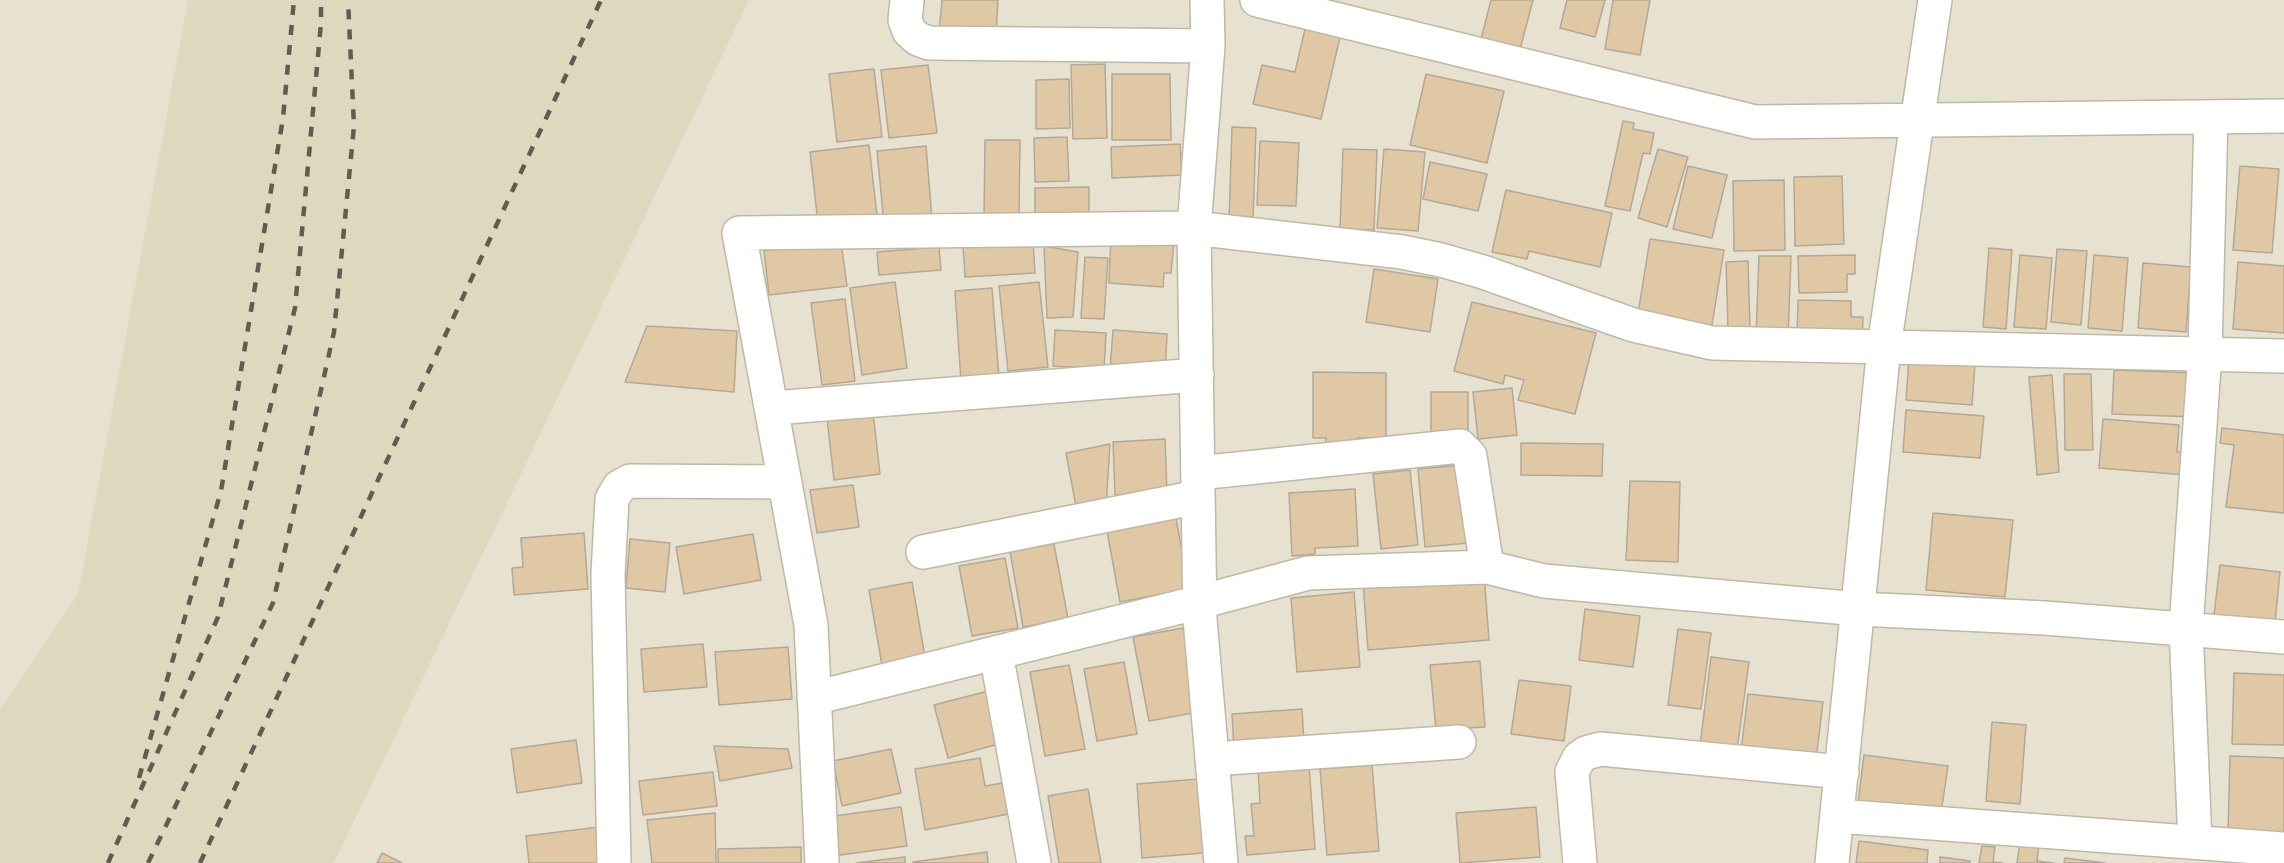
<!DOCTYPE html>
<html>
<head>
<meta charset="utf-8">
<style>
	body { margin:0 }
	canvas { display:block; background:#e7e2d0 }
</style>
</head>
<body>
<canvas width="2284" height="863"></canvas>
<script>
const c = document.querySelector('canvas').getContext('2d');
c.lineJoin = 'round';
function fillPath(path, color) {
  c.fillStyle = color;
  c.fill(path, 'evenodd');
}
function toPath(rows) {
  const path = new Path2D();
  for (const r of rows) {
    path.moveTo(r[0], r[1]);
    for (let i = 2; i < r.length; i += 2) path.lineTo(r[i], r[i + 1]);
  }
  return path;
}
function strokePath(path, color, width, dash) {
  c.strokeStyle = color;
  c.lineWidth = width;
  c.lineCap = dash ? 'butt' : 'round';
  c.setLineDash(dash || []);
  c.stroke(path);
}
fillPath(toPath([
	[188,0,749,0,334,863,0,863,0,709,78,594]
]), '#dfd8bf');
const building = toPath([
	[942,0,998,0,996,37,939,33,942,0],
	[1491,0,1533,0,1518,57,1479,47,1491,0],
	[1567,0,1605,0,1595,37,1560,28,1567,0],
	[1613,0,1650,0,1640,55,1605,49,1613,0],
	[1305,29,1340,37,1321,119,1253,104,1262,65,1295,72,1305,29],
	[1105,64,1107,138,1073,139,1071,65,1105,64],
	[928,65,937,133,889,138,881,70,928,65],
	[874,69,882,137,837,142,829,74,874,69],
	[1112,74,1170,74,1171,140,1112,140,1112,74],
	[1426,74,1504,91,1487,163,1410,145,1426,74],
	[1069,79,1070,128,1036,129,1036,80,1069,79],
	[1623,121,1634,123,1633,129,1654,133,1650,154,1643,153,1630,211,1605,206,1623,121],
	[1232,127,1256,128,1253,221,1229,220,1232,127],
	[1067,137,1069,181,1035,182,1034,138,1067,137],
	[985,140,1020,140,1019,215,984,215,985,140],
	[1260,141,1299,143,1296,206,1257,205,1260,141],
	[1180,144,1182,175,1112,178,1111,147,1180,144],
	[869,145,878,225,819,232,810,152,869,145],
	[926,146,932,220,884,224,877,151,926,146],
	[1343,149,1377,150,1374,230,1340,229,1343,149],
	[1384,149,1425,152,1418,231,1377,228,1384,149],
	[1658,149,1688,157,1667,227,1638,218,1658,149],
	[1430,162,1487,174,1478,211,1423,199,1430,162],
	[1688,166,1727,175,1712,238,1673,229,1688,166],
	[2240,166,2279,169,2272,253,2233,250,2240,166],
	[1842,176,1844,244,1795,246,1794,177,1842,176],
	[1784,180,1785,250,1734,251,1733,181,1784,180],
	[1089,187,1089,215,1035,216,1035,188,1089,187],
	[1506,190,1612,213,1600,267,1529,251,1527,259,1492,252,1506,190],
	[1111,237,1174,241,1171,273,1164,273,1163,287,1109,283,1111,237],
	[1650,239,1724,250,1712,325,1638,314,1650,239],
	[1033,241,1035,273,965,277,963,245,1033,241],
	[841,242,847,286,769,295,764,251,841,242],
	[1044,246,1078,252,1073,317,1047,318,1044,246],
	[939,247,941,270,879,275,877,252,939,247],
	[1989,248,2012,250,2006,329,1983,327,1989,248],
	[2057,249,2087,251,2081,325,2051,322,2057,249],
	[1855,255,1855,274,1847,274,1847,292,1799,293,1798,256,1855,255],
	[2020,255,2052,258,2046,329,2014,327,2020,255],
	[2094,255,2128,258,2122,331,2088,328,2094,255],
	[1759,256,1791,256,1788,338,1756,337,1759,256],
	[1085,257,1108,258,1104,319,1081,318,1085,257],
	[1748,261,1750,329,1728,330,1726,262,1748,261],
	[2238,262,2284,266,2284,333,2233,329,2238,262],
	[2143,263,2191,267,2186,332,2138,328,2143,263],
	[1374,269,1438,279,1430,332,1366,322,1374,269],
	[895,282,907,368,862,375,850,288,895,282],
	[1039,282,1048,367,1008,371,999,286,1039,282],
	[992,288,999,378,961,381,955,291,992,288],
	[845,299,855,381,822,385,811,303,845,299],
	[1798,300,1851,301,1851,317,1863,317,1862,340,1797,338,1798,300],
	[1472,302,1596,333,1575,414,1518,400,1524,380,1505,375,1503,384,1454,371,1472,302],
	[647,326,737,331,734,392,625,382,647,326],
	[1055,330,1106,333,1104,369,1053,366,1055,330],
	[1113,330,1167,334,1165,373,1110,370,1113,330],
	[1909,359,1975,364,1972,405,1906,400,1909,359],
	[2114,370,2196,373,2195,417,2112,414,2114,370],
	[1313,372,1386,373,1386,438,1357,438,1357,450,1326,450,1326,438,1313,438,1313,372],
	[2064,374,2091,374,2093,450,2065,450,2064,374],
	[2052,375,2059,472,2037,475,2029,377,2052,375],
	[1512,388,1517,435,1478,439,1473,392,1512,388],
	[1431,392,1468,392,1468,439,1431,439,1431,392],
	[1906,410,1984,416,1980,458,1903,452,1906,410],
	[873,413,880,474,834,480,827,418,873,413],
	[2103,419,2179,425,2177,452,2189,454,2187,475,2099,468,2103,419],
	[2222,428,2284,435,2284,513,2226,507,2234,445,2220,443,2222,428],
	[1165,439,1167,493,1115,495,1113,442,1165,439],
	[1521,443,1603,444,1602,476,1521,475,1521,443],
	[1110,444,1106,507,1077,512,1066,453,1110,444],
	[1462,465,1469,543,1425,547,1418,469,1462,465],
	[1410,470,1418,545,1381,549,1373,474,1410,470],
	[1630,481,1680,482,1678,562,1626,560,1630,481],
	[853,485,859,527,817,533,810,490,853,485],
	[1355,489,1358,546,1315,548,1315,554,1292,556,1289,493,1355,489],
	[1933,513,2013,520,2005,597,1926,590,1933,513],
	[1176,518,1189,589,1120,602,1107,531,1176,518],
	[584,533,588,589,514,595,512,568,523,567,521,538,584,533],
	[753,534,761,580,684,594,676,547,753,534],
	[630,539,670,543,665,592,626,588,630,539],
	[1054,544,1068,619,1023,627,1010,551,1054,544],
	[1005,558,1018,628,972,636,959,566,1005,558],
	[2220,565,2280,572,2275,622,2214,615,2220,565],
	[1484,574,1489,640,1368,650,1363,583,1484,574],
	[912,582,926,663,883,671,869,590,912,582],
	[1354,592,1360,667,1297,672,1291,598,1354,592],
	[1585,609,1640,616,1633,667,1579,660,1585,609],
	[1183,628,1198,712,1149,721,1133,637,1183,628],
	[1678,629,1711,633,1701,709,1668,705,1678,629],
	[703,644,707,687,644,692,641,649,703,644],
	[788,647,792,699,719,705,715,652,788,647],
	[1711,657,1749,662,1737,750,1700,746,1711,657],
	[1480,661,1485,727,1436,730,1430,665,1480,661],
	[1124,662,1137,734,1097,741,1084,669,1124,662],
	[1069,665,1085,749,1045,756,1030,672,1069,665],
	[2234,673,2284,675,2284,745,2232,744,2234,673],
	[1519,680,1571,686,1564,741,1511,734,1519,680],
	[988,691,1002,743,948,758,934,705,988,691],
	[1748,694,1823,702,1816,760,1741,751,1748,694],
	[1302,709,1304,744,1234,749,1232,714,1302,709],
	[1992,722,2026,725,2020,804,1986,801,1992,722],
	[576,740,582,783,517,793,511,749,576,740],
	[714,746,788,749,792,768,720,781,714,746],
	[891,749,901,793,842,806,833,761,891,749],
	[1864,755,1948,766,1941,813,1858,803,1864,755],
	[2230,756,2284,758,2284,835,2228,833,2230,756],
	[980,758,985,786,1008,782,1014,813,925,830,915,769,980,758],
	[1372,765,1379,851,1327,855,1320,769,1372,765],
	[1309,766,1315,849,1247,855,1245,836,1254,836,1251,804,1260,803,1258,770,1309,766],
	[713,772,717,806,643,815,639,781,713,772],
	[1199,779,1204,853,1142,858,1137,784,1199,779],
	[1088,789,1101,863,1059,863,1048,796,1088,789],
	[901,807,907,846,833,856,827,817,901,807],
	[1536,807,1540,857,1460,863,1456,813,1536,807],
	[715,813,716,863,652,863,647,820,715,813],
	[599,827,604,863,529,863,526,836,599,827],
	[1859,841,1928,850,1927,863,1856,863,1859,841],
	[2020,841,2039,843,2037,861,2054,863,2017,863,2020,841],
	[1982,846,1995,847,1993,862,2003,863,1979,863,1982,846],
	[801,847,801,863,718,863,718,849,801,847],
	[987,852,988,863,914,863,913,862,987,852],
	[382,853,402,863,377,863,382,853],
	[905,857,905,863,856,863,905,857],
	[1940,857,1970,861,1970,863,1940,863,1940,857],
	[2065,858,2105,863,2064,863,2065,858]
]);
fillPath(building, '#e1c8a4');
strokePath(building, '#b2a798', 1.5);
const minor = toPath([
	[907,0,905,20,909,31,918,39,929,43,1208,46],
	[1207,0,1208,46,1194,228,1402,252,1441,260,1483,272,1633,325,1712,343,2284,356],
	[1257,0,1755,122,2284,116],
	[773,408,1197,375],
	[1198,473,1460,446,1470,456,1487,567],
	[923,552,1198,497],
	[996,653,1034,863],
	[814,698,1200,602,1308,573,1487,567,1544,581,1859,609,2045,618,2284,637],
	[1212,759,1459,742],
	[1837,816,2284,849],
	[2195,842,2186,628,2205,352,2211,117],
	[614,863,608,574,612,499,619,487,630,481,785,482],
	[822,863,811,625,739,233,1194,228,1200,619,1221,863],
	[1580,863,1572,772,1579,758,1586,753,1601,749,1842,772],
	[1832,863,1884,347,1935,0]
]);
strokePath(minor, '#bdb9a7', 36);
strokePath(minor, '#fff', 33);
strokePath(toPath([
	[139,778,221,491,283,118,294,0],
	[108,863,218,617,295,308,321,23,321,0],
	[148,863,273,603,334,332,354,126,348,0],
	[200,863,601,0]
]), '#5f5c52', 4.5, [10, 10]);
</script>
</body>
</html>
